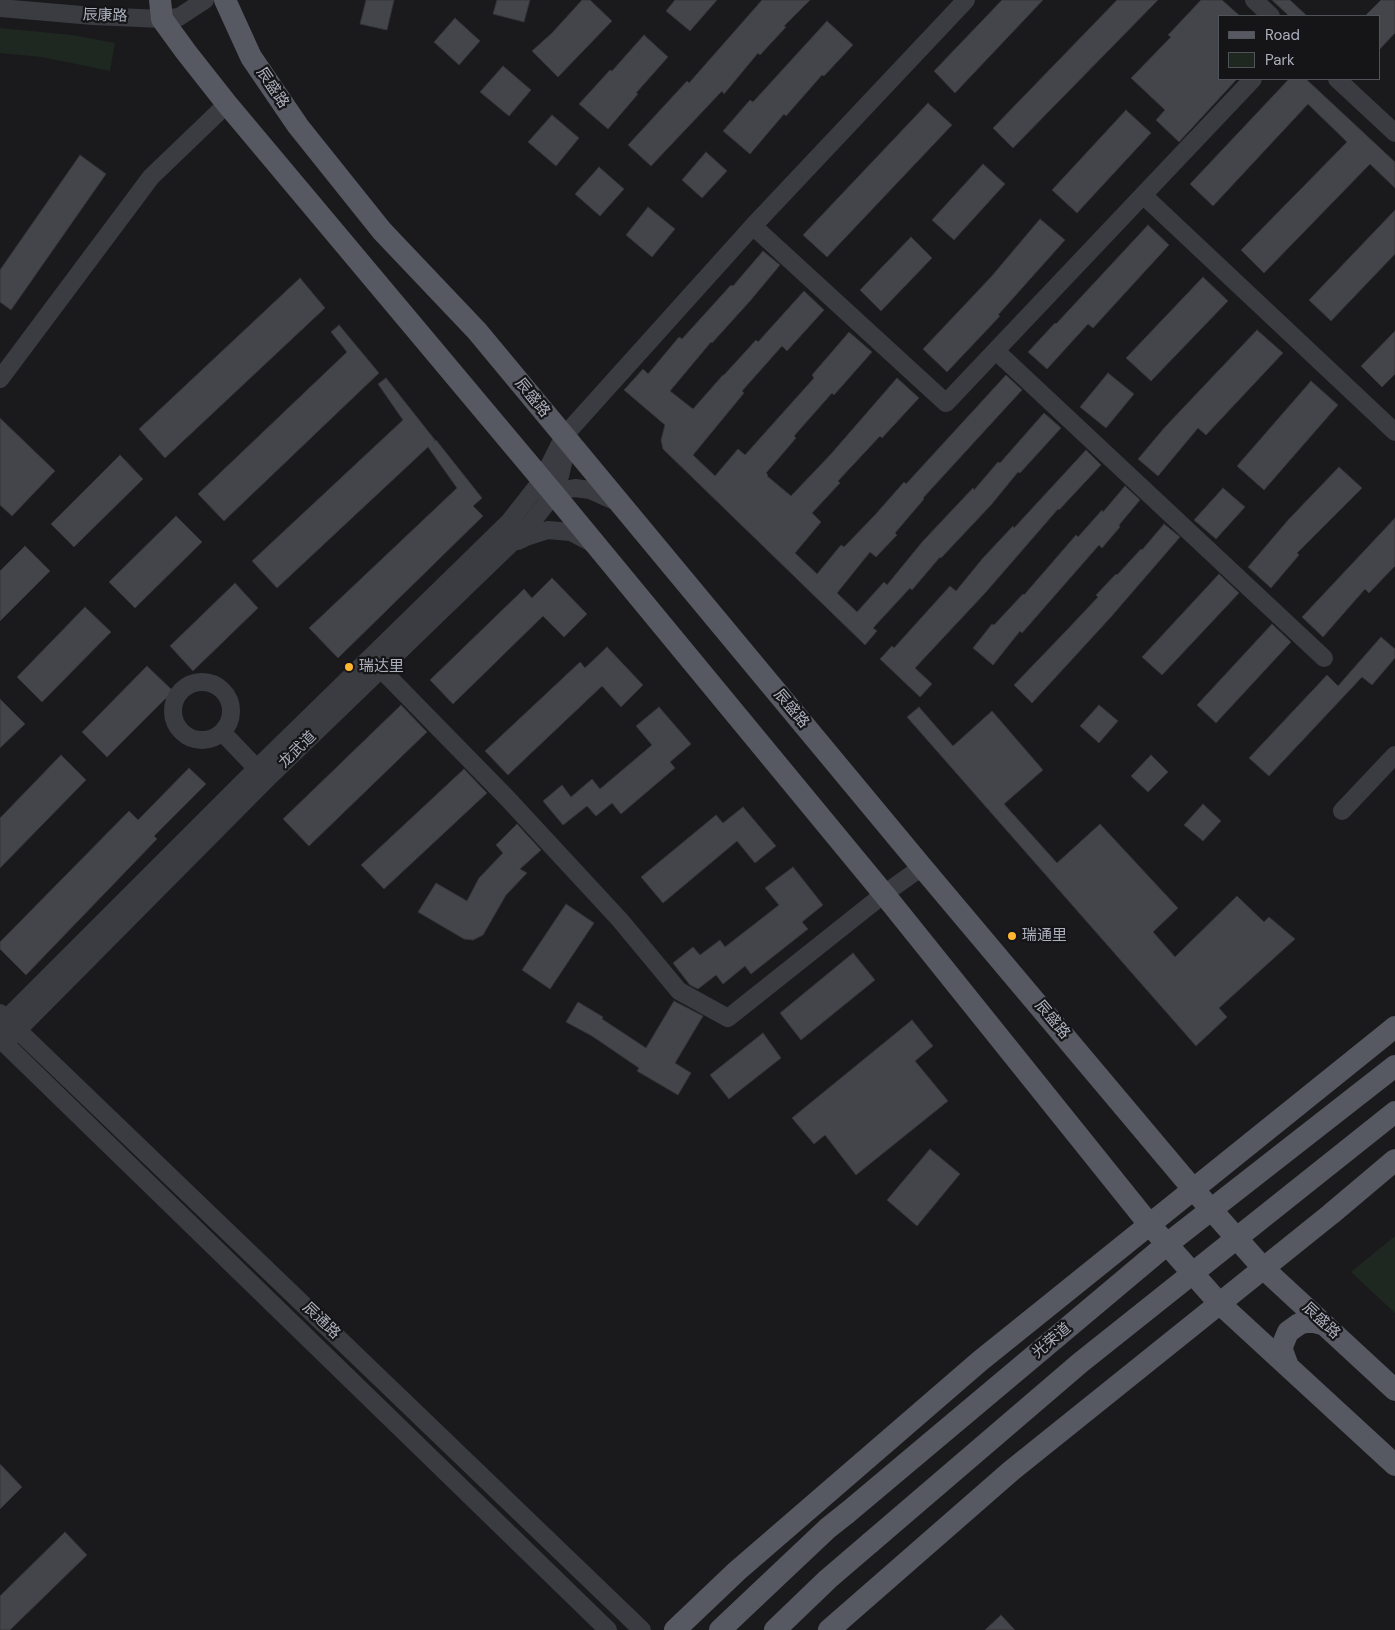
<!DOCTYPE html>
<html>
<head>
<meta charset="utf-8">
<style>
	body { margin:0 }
	#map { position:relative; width:1395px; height:1630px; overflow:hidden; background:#1a1a1d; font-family:"DM Sans",sans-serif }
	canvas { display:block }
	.legend { position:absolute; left:1218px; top:15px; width:162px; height:65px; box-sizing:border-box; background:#151518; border:1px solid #51535a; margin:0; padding:6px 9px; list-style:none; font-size:15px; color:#acb1bd }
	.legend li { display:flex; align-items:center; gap:10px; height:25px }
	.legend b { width:25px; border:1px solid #51535a }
</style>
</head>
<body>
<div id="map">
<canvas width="1395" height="1630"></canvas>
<ul class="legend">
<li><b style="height:6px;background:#565961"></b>Road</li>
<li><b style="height:14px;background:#1f2820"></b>Park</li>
</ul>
</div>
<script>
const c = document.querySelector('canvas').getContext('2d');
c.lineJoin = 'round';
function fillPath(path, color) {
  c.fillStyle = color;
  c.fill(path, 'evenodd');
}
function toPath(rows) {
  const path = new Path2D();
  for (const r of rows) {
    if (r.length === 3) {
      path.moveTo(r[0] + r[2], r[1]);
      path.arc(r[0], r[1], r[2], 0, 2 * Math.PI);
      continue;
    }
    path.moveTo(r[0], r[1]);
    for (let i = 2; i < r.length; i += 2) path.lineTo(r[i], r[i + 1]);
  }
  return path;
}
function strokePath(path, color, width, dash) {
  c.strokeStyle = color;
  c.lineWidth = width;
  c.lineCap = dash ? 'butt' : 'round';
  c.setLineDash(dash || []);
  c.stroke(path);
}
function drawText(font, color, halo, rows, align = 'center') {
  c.font = font + ' "DM Sans","Noto Sans SC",sans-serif';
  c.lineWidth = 4.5;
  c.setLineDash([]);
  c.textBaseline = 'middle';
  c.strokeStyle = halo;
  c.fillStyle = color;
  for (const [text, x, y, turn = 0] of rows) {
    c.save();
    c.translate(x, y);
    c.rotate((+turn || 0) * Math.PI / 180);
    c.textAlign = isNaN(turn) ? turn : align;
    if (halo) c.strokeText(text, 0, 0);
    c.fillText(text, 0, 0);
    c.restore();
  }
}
fillPath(toPath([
	[0,28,72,35,115,43,110,71,42,57,0,53],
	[1395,1236,1395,1313,1351,1272]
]), '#1f2820');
const building = toPath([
	[366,0,394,0,387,30,360,24,366,0],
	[497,0,530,0,524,22,493,14,497,0],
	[582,0,590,0,612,21,558,77,532,51,552,33,582,0],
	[675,0,717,0,690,31,666,11,675,0],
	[762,0,810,0,784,26,786,27,760,55,758,53,724,94,722,91,651,166,628,145,687,81,689,83,762,0],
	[1002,0,1043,0,955,93,934,71,1002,0],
	[1117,0,1158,0,1013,148,993,128,1117,0],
	[1201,0,1222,0,1240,16,1219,16,1219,79,1237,79,1179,142,1156,120,1165,110,1131,78,1171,37,1168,35,1201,0],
	[1272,0,1290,0,1307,16,1289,16,1272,0],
	[1381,0,1395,0,1395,33,1379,50,1379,16,1365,16,1381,0],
	[455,18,480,41,459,65,434,42,455,18],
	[827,21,853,45,824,76,822,75,786,116,784,114,750,154,723,131,750,100,753,102,827,21],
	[644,35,668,57,636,93,638,94,608,129,579,104,610,70,612,71,644,35],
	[503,66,531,90,509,116,480,92,503,66],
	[1289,79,1306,79,1395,162,1395,188,1370,164,1264,273,1241,250,1347,142,1308,104,1213,206,1190,184,1289,79],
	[928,103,952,125,827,257,803,235,928,103],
	[1126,110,1151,133,1077,213,1052,190,1126,110],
	[552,115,579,138,556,166,528,142,552,115],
	[706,152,727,171,702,198,682,180,706,152],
	[80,155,106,174,11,310,0,302,0,270,80,155],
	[983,164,1005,184,954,240,932,220,983,164],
	[599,167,624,189,600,216,575,194,599,167],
	[648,207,675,229,652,257,626,235,648,207],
	[1395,210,1395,254,1331,321,1309,300,1395,210],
	[1040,219,1065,240,998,315,1000,316,947,372,923,349,991,277,1040,219],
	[1148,225,1169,245,1093,328,1088,324,1047,369,1028,352,1055,323,1056,324,1148,225],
	[911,237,932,258,881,311,860,290,911,237],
	[763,251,780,265,750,301,712,343,711,342,670,391,693,409,723,375,724,375,756,340,758,342,804,291,824,310,787,351,782,346,742,391,744,393,693,455,715,476,738,449,745,455,814,378,812,375,849,332,872,352,834,395,832,393,794,436,796,438,766,473,768,475,767,476,791,496,831,454,897,378,919,398,882,438,880,436,838,481,840,483,812,513,821,522,795,553,817,574,841,545,844,547,875,515,904,482,906,484,1006,375,1022,390,923,498,924,499,895,533,897,535,876,557,870,552,837,593,857,612,884,582,887,585,923,541,973,488,974,490,998,462,1000,463,1044,413,1061,428,1020,473,1018,472,991,505,941,558,940,557,912,590,910,588,873,628,877,631,865,645,663,449,661,440,665,425,624,390,643,369,648,374,679,337,682,339,731,285,733,286,763,251],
	[1203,277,1228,301,1151,381,1126,358,1203,277],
	[300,278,325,308,165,458,139,429,300,278],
	[339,325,379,373,224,521,198,494,347,352,331,332,339,325],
	[1257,330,1283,353,1206,435,1198,428,1158,476,1138,459,1165,427,1257,330],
	[1395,331,1395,374,1382,387,1361,366,1395,331],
	[1108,373,1134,394,1106,428,1080,407,1108,373],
	[386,378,435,440,434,441,436,440,482,498,473,506,483,516,338,658,309,628,457,488,428,447,277,588,252,561,403,420,378,384,386,378],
	[1311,381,1338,405,1264,490,1237,466,1311,381],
	[0,418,55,471,12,516,0,505,0,418],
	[1086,450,1101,465,1059,510,1058,509,986,592,915,668,932,684,920,697,880,659,892,646,894,648,950,586,956,591,983,558,1013,526,1014,528,1086,450],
	[120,455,143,479,74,547,51,524,120,455],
	[1339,467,1362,488,1297,553,1299,555,1271,588,1248,567,1289,519,1339,467],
	[1125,486,1140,500,1119,525,1120,527,1102,548,1099,545,1022,633,1020,631,993,665,973,648,992,624,994,625,1023,594,1024,595,1076,535,1078,537,1102,510,1103,512,1125,486],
	[1223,488,1245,507,1216,539,1194,520,1223,488],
	[176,516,202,542,135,608,109,582,176,516],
	[1395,518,1395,566,1369,593,1365,589,1323,637,1302,617,1395,518],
	[1164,524,1180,537,1110,618,1032,703,1014,685,1065,632,1098,597,1096,595,1116,574,1117,575,1141,549,1142,550,1164,524],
	[25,546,50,571,0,621,0,571,25,546],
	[1219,574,1239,593,1162,675,1142,657,1219,574],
	[552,578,587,614,564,637,543,616,453,704,430,680,524,589,532,598,552,578],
	[235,583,258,608,193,671,170,646,235,583],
	[85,607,111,632,42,702,17,677,85,607],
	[1272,624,1291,642,1216,723,1197,705,1272,624],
	[1381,637,1395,649,1395,658,1372,685,1362,677,1269,776,1249,758,1327,675,1338,686,1381,637],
	[607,647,643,685,621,707,602,686,508,775,485,751,580,662,585,668,607,647],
	[147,666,173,691,107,757,82,732,147,666],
	[0,699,25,724,0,748,0,699],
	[401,705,427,732,309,846,283,819,401,705],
	[1099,705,1118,721,1099,743,1080,726,1099,705],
	[659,707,691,744,670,762,675,768,621,814,612,803,596,816,587,806,563,825,543,801,562,785,571,797,592,779,600,789,652,745,636,726,659,707],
	[919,707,953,746,992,711,1043,770,1004,804,1057,863,1100,824,1178,908,1153,932,1175,957,1237,896,1264,922,1269,917,1295,939,1219,1008,1227,1017,1196,1046,907,717,919,707],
	[61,755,86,780,0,868,0,818,61,755],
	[1151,755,1168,772,1148,792,1131,776,1151,755],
	[189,768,206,784,154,836,157,839,26,975,0,949,0,942,129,811,138,820,189,768],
	[464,769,487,793,384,889,361,865,464,769],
	[1203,804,1221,821,1203,841,1184,825,1203,804],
	[743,807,776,846,755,863,737,841,663,903,641,877,716,815,723,823,743,807],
	[517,824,541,850,520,869,527,873,506,895,483,935,473,940,464,939,418,912,436,883,467,901,479,878,503,853,496,845,517,824],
	[793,867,823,905,802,922,808,929,751,974,745,966,723,984,716,975,698,989,690,985,673,963,693,947,700,955,720,940,725,947,779,905,765,888,793,867],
	[566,904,594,923,550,989,522,970,566,904],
	[853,953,875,980,801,1040,780,1013,853,953],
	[674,1001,703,1016,675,1063,691,1073,678,1095,637,1071,639,1068,592,1036,566,1022,578,1002,603,1017,602,1019,646,1048,674,1001],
	[912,1020,933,1046,915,1061,948,1101,856,1175,825,1135,814,1144,792,1118,912,1020],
	[763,1033,781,1058,729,1099,710,1075,763,1033],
	[930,1149,960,1174,917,1226,887,1200,930,1149],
	[0,1464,22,1487,0,1509,0,1464],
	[65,1532,87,1555,10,1630,0,1630,0,1596,65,1532],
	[1001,1615,1015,1630,985,1630,1001,1615]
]);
fillPath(building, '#44454a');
strokePath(building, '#343439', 1);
strokePath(toPath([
	[1254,0,1271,16],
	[0,8,93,16,162,19,179,17,205,0],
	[1337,79,1395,133],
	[1143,195,1395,432],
	[753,226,946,403,1253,79],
	[996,351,1324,658],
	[0,379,151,177,227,104],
	[548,497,564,490,575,488,590,490,617,502],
	[518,541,526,537,548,530,571,532,592,543],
	[373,661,508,799,620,920,679,991,728,1018,884,894,922,867],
	[202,711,29],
	[222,732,265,777],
	[1342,811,1395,755],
	[0,1013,642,1630],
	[0,1025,257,768,509,522,542,480,564,436,753,226,966,0],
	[11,1037,267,779,528,527,554,494,560,476,566,450,565,442],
	[0,1039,608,1630]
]), '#3b3c42', 18);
strokePath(toPath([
	[160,0,162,19,186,52,227,104,554,494,884,894,1149,1224,1219,1303,1395,1465],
	[225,0,251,57,298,126,382,231,477,331,922,867,1193,1189,1263,1268,1395,1390],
	[1288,1366,1282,1350,1283,1344,1288,1332,1299,1324,1306,1322,1314,1322,1325,1325],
	[675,1630,737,1571,980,1361,1395,1027],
	[720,1630,828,1528,847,1513],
	[775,1630,828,1579,870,1543],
	[829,1630,1011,1471,1331,1214,1395,1160]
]), '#565961', 22);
strokePath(toPath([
	[847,1513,1166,1245,1395,1066],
	[870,1543,1080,1363,1395,1112]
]), '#565961', 22);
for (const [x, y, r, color] of [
	[349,667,5,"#ffb630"],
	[1012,936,5,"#ffb630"]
]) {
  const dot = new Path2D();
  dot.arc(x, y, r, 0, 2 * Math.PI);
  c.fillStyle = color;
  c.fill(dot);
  strokePath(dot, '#151518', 2);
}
drawText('15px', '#acb1bd', '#151518', [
	["辰康路",105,16,2],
	["辰盛路",272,88,56],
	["辰盛路",532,398,51],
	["辰盛路",791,709,50],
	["龙武道",298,750,-44],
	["辰盛路",1052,1020,50],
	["辰通路",321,1321,44],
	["辰盛路",1321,1321,43],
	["光荣道",1052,1341,-40]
]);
drawText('15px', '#acb1bd', '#151518', [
	["瑞达里",359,667],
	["瑞通里",1022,936]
], 'left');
</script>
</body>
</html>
